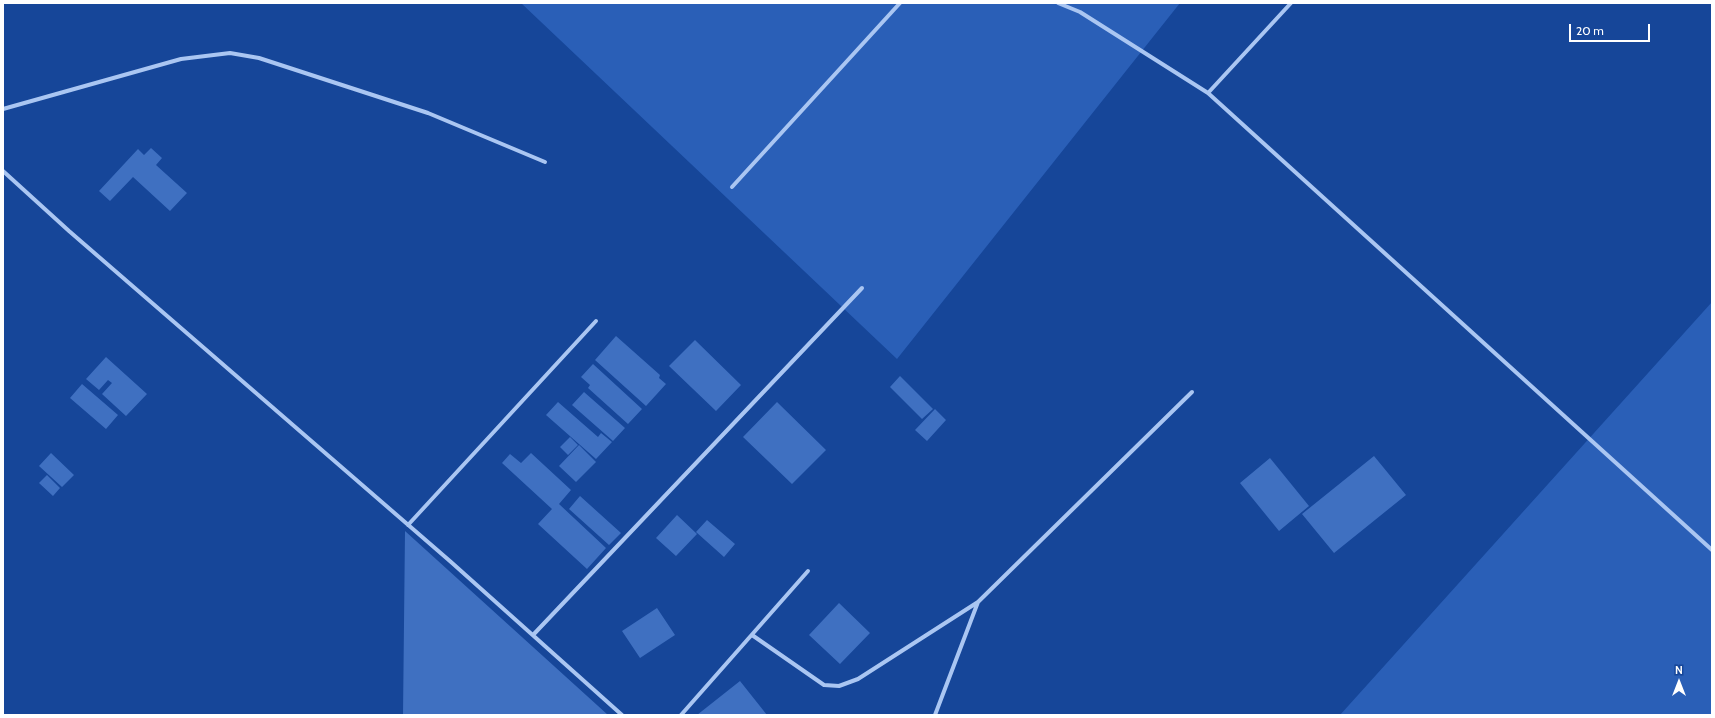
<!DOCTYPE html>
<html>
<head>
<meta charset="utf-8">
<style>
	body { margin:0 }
	#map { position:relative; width:1715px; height:718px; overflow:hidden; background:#164699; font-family:Cabin,sans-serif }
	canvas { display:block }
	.frame { position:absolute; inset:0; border:4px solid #fff; pointer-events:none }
	.north { position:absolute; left:1659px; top:662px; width:40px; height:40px; -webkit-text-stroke:3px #164699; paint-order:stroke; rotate:0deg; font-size:11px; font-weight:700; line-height:16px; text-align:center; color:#fff }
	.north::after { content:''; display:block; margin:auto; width:14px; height:18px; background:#fff; clip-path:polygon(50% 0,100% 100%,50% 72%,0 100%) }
	.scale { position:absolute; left:1569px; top:24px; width:81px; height:18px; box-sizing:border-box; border:2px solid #fff; border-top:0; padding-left:5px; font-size:12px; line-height:14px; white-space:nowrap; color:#fff; -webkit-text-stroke:3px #164699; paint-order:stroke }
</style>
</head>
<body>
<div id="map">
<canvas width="1715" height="718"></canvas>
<div class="frame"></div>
<div class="north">N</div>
<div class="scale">20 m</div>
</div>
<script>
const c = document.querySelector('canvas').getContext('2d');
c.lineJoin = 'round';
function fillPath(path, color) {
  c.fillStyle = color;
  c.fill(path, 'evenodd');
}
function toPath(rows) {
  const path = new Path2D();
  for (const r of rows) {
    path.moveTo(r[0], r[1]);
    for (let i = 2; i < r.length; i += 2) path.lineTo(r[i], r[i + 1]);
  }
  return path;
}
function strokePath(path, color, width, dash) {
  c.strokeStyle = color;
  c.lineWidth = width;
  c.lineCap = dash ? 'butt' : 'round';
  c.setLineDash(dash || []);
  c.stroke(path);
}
fillPath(toPath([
	[521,3,1180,3,897,359],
	[1712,302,1712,715,1340,715]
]), '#2a5fb7');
fillPath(toPath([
	[151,148,162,158,156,165,187,193,170,211,133,177,110,201,99,191,138,149,144,155],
	[616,336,660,375,659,378,666,384,646,406,595,360],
	[695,340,741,385,716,411,669,366],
	[106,357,147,394,126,416,102,394,112,383,108,380,99,390,86,379],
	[593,364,642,409,628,424,588,388,590,385,581,377],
	[900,376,933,409,922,419,890,387],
	[82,384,118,415,106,429,70,398],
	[584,392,625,428,613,441,572,405],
	[558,402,598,437,601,433,612,442,596,459,546,415],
	[777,402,826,450,792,484,743,437],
	[935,409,946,420,927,441,915,430],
	[570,437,578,445,568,455,560,447],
	[579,445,596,462,576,482,559,466],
	[51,453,74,475,62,487,39,466],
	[531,453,571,490,559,504,606,548,587,569,538,524,552,509,502,463,510,454,521,463],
	[1374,456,1406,495,1334,553,1302,514],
	[1270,458,1309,506,1279,531,1240,483],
	[47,475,60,488,53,496,39,483],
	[580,496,621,533,609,545,569,509],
	[677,515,697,534,676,556,656,538],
	[707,520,735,544,724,557,696,532],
	[405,531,608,715,403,715],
	[839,603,870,633,840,664,809,635],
	[657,608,675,635,640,658,622,631],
	[740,681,767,715,697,715]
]), '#3f70c1');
strokePath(toPath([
	[1058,3,1080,12,1208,93,1712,550],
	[1208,93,1291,3],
	[3,109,181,59,230,53,259,58,428,113,545,162],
	[3,171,69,231,451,562,622,715],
	[732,187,900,3],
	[408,525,596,321],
	[533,635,862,288],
	[752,635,824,685,839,686,858,679,978,602],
	[681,715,808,571],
	[935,715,978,602,1192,392]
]), '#aac6f2', 4);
</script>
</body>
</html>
